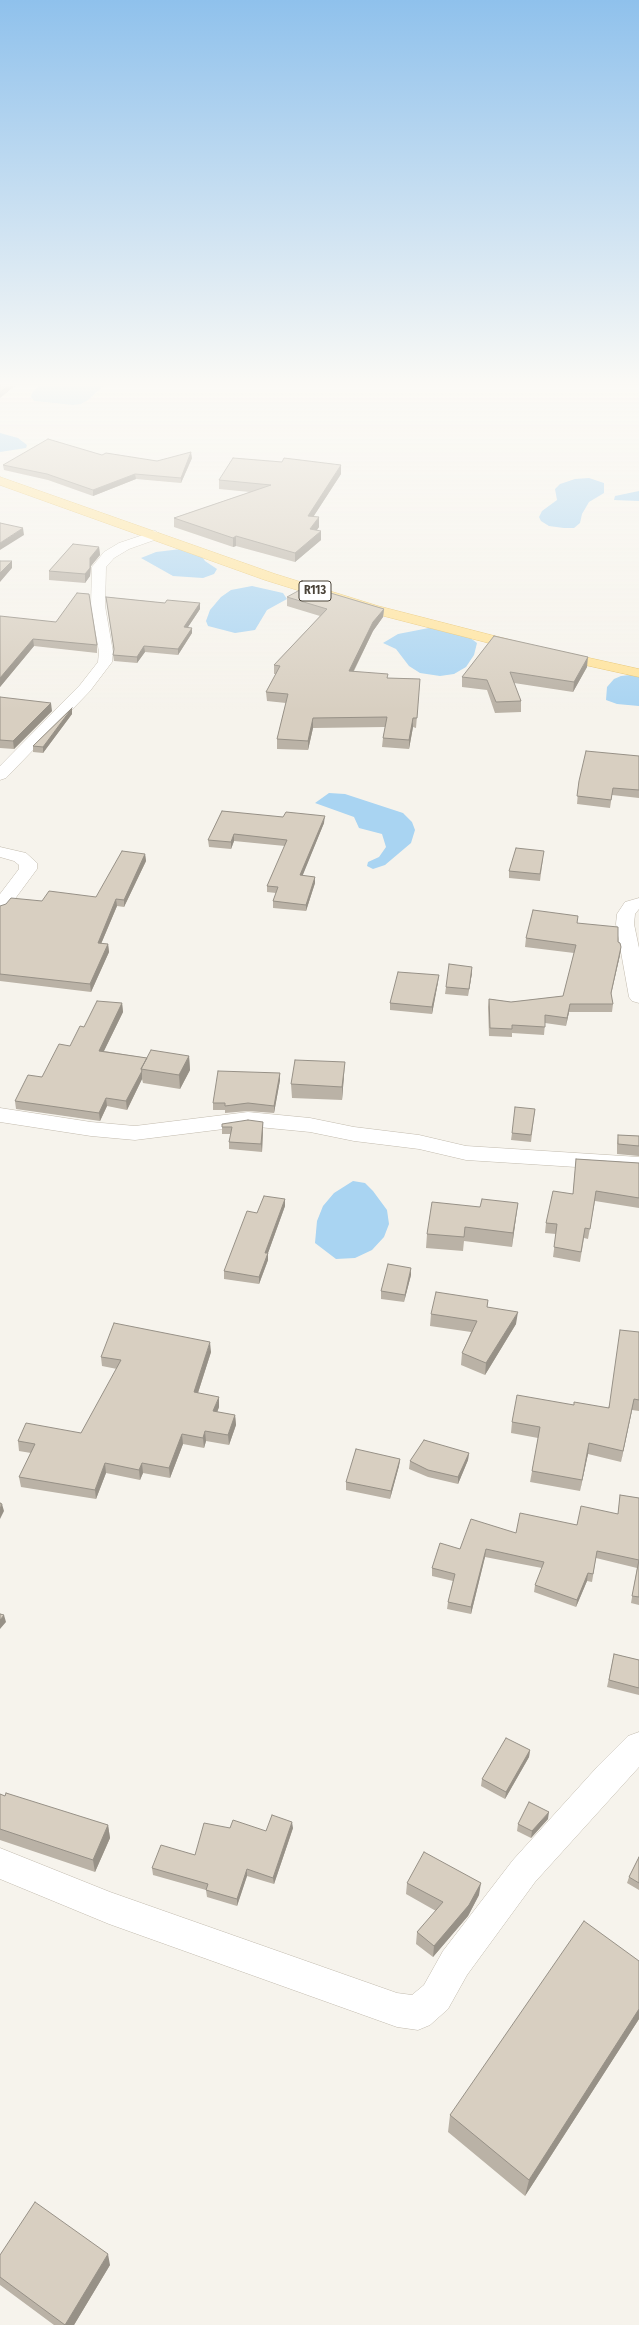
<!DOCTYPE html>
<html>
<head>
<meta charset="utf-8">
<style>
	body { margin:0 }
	canvas { display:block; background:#f6f3ec }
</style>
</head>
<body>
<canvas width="639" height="2325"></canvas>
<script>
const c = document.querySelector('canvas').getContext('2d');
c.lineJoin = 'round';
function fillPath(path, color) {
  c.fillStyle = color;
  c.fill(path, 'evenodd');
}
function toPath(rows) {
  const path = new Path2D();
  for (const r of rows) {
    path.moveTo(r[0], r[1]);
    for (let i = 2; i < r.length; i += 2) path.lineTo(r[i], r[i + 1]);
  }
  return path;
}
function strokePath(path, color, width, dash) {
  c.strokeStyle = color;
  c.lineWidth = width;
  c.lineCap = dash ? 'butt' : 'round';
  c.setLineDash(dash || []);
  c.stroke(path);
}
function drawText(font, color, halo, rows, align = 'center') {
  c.font = font + ' "Fira Sans Condensed",sans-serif';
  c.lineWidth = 3;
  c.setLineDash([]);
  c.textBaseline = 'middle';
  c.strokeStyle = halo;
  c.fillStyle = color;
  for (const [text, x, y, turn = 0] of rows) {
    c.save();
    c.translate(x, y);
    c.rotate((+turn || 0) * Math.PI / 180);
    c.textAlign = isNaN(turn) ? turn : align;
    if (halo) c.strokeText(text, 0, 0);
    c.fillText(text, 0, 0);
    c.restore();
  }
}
fillPath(toPath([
	[39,386,103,386,88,400,81,404,73,405,34,401,31,397,32,393],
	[0,433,18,438,27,445,26,448,0,452],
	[589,478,604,483,604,493,589,502,582,514,580,523,574,528,564,528,549,526,541,521,539,517,542,511,557,500,555,489,560,484,575,479],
	[639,491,639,501,614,500,615,496],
	[181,549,201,555,205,561,217,569,214,574,203,578,173,576,141,558,156,552],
	[252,586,283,593,287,599,267,610,255,630,235,633,208,626,206,621,210,610,221,597,231,590],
	[434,627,465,634,477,643,474,655,466,667,454,674,440,676,420,673,409,666,396,649,383,643,398,634],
	[630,675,639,676,639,706,617,704,606,700,607,687,614,679,621,676],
	[329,793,345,794,403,813,412,822,415,830,411,843,385,865,373,869,367,866,368,862,379,857,386,847,382,834,359,828,354,817,315,803],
	[353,1181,365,1183,373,1191,387,1210,389,1224,384,1237,372,1250,355,1258,336,1259,315,1243,317,1221,323,1206,334,1193]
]), '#a9d4f2');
const minor = toPath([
	[155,531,161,535,160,538,129,549,114,558,106,567,105,606,113,652,112,662,90,691,6,778,0,780,0,766,80,685,98,662,99,652,91,606,92,567,104,552,119,543,155,531],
	[0,847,26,853,37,863,37,869,6,911,0,912,0,894,19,869,19,865,14,861,0,857,0,847],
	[639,898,639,909,635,914,634,924,639,948,639,1003,632,1001,629,997,616,924,617,914,625,902,639,898],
	[0,1108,91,1122,135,1126,248,1112,310,1118,354,1127,419,1135,466,1146,639,1157,639,1171,466,1160,419,1149,354,1141,310,1132,248,1126,135,1140,91,1136,0,1122,0,1108],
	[639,1732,639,1767,535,1882,467,1975,448,2009,430,2025,418,2030,397,2027,109,1924,0,1879,0,1848,110,1892,397,1993,412,1995,424,1985,443,1951,513,1860,598,1766,628,1736,639,1732]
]);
const major = toPath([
	[0,477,275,574,378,606,526,644,528,647,521,651,516,650,368,612,265,580,0,485,0,477],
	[558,651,639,669,639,677,553,658,551,655,558,651]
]);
strokePath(minor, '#c2bbae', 1);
strokePath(major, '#e6c16a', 1);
fillPath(minor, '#fff');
fillPath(major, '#ffe39c');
fillPath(toPath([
	[102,455,157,461,192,458,181,483,136,479,93,496,48,480,4,470,3,465],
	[341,474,313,517,319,527,317,530,321,540,295,562,236,546,233,547,174,527,174,518,250,492,219,489,219,480],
	[99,547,100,555,91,566,90,576,85,583,49,580,49,571],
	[106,597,165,603,200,603,200,609,188,627,192,633,178,655,145,652,137,663,114,661,113,655,114,650],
	[287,597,384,609,383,617,373,631,354,671,388,678,420,679,416,728,413,727,409,749,382,747,383,738,385,727,313,728,308,750,277,749,277,739,286,703,267,701,266,692,276,674,274,674,274,665,320,616,287,606],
	[0,616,97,645,97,653,34,646,0,687],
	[494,636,587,667,573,692,514,683,521,701,521,712,495,713,487,690,462,687,462,677],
	[0,697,52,711,14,749,0,748],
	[72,708,72,714,43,753,33,752,33,746],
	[639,756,639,798,612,795,610,808,577,804,579,781],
	[222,811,324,823,302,876,315,877,315,883,306,911,273,908,273,901,276,893,267,892,267,886,285,846,234,841,231,849,209,847,208,840],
	[145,854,146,861,124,907,117,906,101,944,108,944,109,952,91,992,0,981,0,906,96,897],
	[543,858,540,881,509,878,509,871],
	[577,923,618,942,621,947,620,955,611,995,613,1004,612,1012,569,1012,566,1026,545,1023,544,1035,512,1033,512,1037,489,1036,488,1007,489,999,511,1002,563,996,574,953,525,947,526,938],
	[472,973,468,996,445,994,446,987],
	[438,982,432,1014,390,1010,390,1003],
	[122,1003,123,1012,104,1051,147,1058,189,1056,190,1070,180,1089,143,1083,142,1079,127,1110,107,1106,100,1121,16,1109,15,1101,42,1077,70,1046,84,1027],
	[280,1073,280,1080,274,1113,248,1111,225,1113,225,1110,213,1110,213,1103],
	[344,1075,342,1100,292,1098,291,1084],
	[535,1109,531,1142,511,1140,512,1133],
	[263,1122,263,1129,262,1152,229,1149,229,1142,231,1134,222,1134,222,1127],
	[618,1135,639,1136,639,1156,617,1154,617,1144],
	[576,1159,639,1163,639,1208,595,1201,588,1239,584,1238,580,1262,553,1257,556,1234,545,1233,546,1223,573,1193],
	[285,1199,285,1206,268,1253,268,1260,259,1284,224,1279,224,1271,257,1213],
	[518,1203,512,1247,464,1241,463,1251,426,1248,427,1234,480,1207],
	[411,1275,404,1302,381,1299,381,1291],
	[488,1300,487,1307,516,1324,485,1375,461,1365,462,1353,471,1332,430,1326,431,1314],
	[639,1332,639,1411,632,1410,621,1462,588,1454,580,1491,530,1482,538,1438,511,1433,512,1422,574,1405,608,1408],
	[211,1352,198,1393,219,1407,217,1412,235,1415,236,1425,229,1445,206,1441,204,1448,183,1444,170,1478,143,1473,140,1480,106,1473,96,1499,21,1487,19,1477,31,1453,19,1451,18,1441,81,1433,117,1369,102,1366,101,1357],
	[469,1453,468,1460,458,1484,428,1477,409,1469,410,1461],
	[400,1459,399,1466,390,1499,346,1490,346,1482],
	[620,1495,639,1498,639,1605,631,1603,637,1568,596,1558,592,1582,587,1581,576,1607,534,1592,535,1585,542,1568,485,1557,471,1614,447,1609,448,1602,453,1581,432,1576,432,1568,460,1549,516,1533,577,1525,618,1514],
	[614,1654,639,1660,639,1695,607,1687],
	[530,1750,529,1757,505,1799,481,1786,482,1779],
	[0,1794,5,1796,108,1825,110,1838,95,1872,0,1840],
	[548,1819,531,1838,517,1831,518,1824],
	[230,1828,266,1831,293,1828,274,1884,247,1876,237,1906,207,1897,206,1890,153,1875,152,1868,195,1855],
	[639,1857,639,1890,627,1883,629,1877],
	[407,1883,479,1895,468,1916,433,1957,416,1944,417,1932,436,1911,406,1894],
	[639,1961,639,2019,525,2196,448,2132,450,2115],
	[0,2255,110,2265,74,2325,54,2325,0,2285]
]), '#bab2a6');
fillPath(toPath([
	[8,386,15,386,0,398,0,392],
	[191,452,192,458,181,483,181,478],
	[341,465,341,474,308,525,308,516],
	[135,474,136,479,93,496,93,490],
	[319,517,319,527,310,539,310,529],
	[23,528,24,535,0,550,0,543],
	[321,531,321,540,295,562,295,553],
	[236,536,236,546,233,547,233,538],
	[99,547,100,555,91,566,90,576,85,583,85,574,90,558],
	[12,561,12,568,0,582,0,573],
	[200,603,200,609,184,633,184,627],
	[384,609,383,617,373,631,349,680,349,671,373,622],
	[192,628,192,633,178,655,178,649],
	[33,639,34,646,0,687,0,678],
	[144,646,145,652,137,663,137,657],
	[588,657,587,667,573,692,574,682],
	[51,703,52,711,14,749,13,741],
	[72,708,72,714,43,753,43,747],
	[313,718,313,728,308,750,308,741],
	[413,718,413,727,409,749,409,740],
	[325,816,324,823,300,882,300,875],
	[234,834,234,841,231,849,231,842],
	[145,854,146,861,124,907,124,900],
	[315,877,315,883,306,911,306,905],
	[116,899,117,906,98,951,98,943],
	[108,944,109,952,91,992,90,984],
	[621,947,620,955,609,1002,611,993],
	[472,967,472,973,468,996,469,989],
	[439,975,438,982,432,1014,432,1007],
	[122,1003,123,1012,100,1059,99,1051],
	[570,1004,569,1012,566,1026,567,1018],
	[189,1056,190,1070,180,1089,179,1075],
	[345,1062,344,1075,342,1100,342,1087],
	[142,1071,142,1079,127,1110,126,1101],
	[280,1073,280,1080,274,1113,274,1106],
	[106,1098,107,1106,100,1121,99,1113],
	[263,1122,263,1129,262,1152,261,1144],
	[285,1199,285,1206,268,1253,268,1260,259,1284,259,1277,265,1253],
	[518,1203,516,1217,512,1247,513,1233],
	[411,1268,411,1275,404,1302,405,1295],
	[518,1312,516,1324,485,1375,486,1363],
	[210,1342,211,1352,195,1402,194,1392],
	[219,1397,219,1407,214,1421,213,1411],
	[634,1399,632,1410,621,1462,623,1451],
	[235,1415,236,1425,229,1445,228,1435],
	[205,1431,206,1441,204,1448,203,1438],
	[182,1434,183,1444,170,1478,169,1468],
	[589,1443,588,1454,580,1491,582,1480],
	[469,1453,468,1460,458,1484,458,1477],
	[400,1459,399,1466,390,1499,391,1491],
	[105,1463,106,1473,96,1499,95,1490],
	[142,1463,143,1473,140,1480,139,1470],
	[2,1504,4,1511,0,1519,0,1509],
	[486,1549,485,1557,471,1614,471,1607],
	[588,1573,587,1581,576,1607,577,1600],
	[4,1615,6,1622,0,1629,0,1620],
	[530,1750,529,1757,505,1799,506,1792],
	[549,1812,548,1819,531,1838,532,1831],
	[292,1822,293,1828,274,1884,273,1878],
	[108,1825,110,1838,95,1872,93,1860],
	[247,1869,247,1876,237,1906,237,1899],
	[481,1883,479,1895,468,1916,433,1957,434,1946],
	[639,2009,639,2019,525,2196,529,2180],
	[108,2254,110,2265,74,2325,65,2325]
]), '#979187');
const building = toPath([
	[0,386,8,386,0,392,0,386],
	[48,439,102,455,106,453,157,461,191,452,181,478,135,474,93,490,47,474,3,465,48,439],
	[233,458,282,462,284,458,341,465,308,516,319,517,310,529,321,531,295,553,236,536,233,538,174,518,271,485,219,480,233,458],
	[0,523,23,528,0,543,0,523],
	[73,544,99,547,90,558,90,568,85,574,49,571,73,544],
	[0,561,12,561,0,573,0,561],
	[307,586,384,609,373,622,349,671,388,674,387,678,420,679,417,718,413,718,409,740,383,738,387,717,313,718,308,741,277,739,288,694,266,692,280,666,274,665,327,609,287,597,307,586],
	[77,593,89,594,97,645,33,639,0,678,0,616,56,622,77,593],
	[106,597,165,603,167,600,200,603,184,627,192,628,178,649,144,646,137,657,113,655,114,649,106,597],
	[494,636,588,657,574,682,510,672,521,701,496,702,487,680,462,677,494,636],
	[0,697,51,703,13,741,0,740,0,697],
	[72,708,43,747,33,746,72,708],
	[586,751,639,756,639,790,613,788,611,800,577,796,579,781,586,751],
	[222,811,283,817,286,812,325,816,300,875,315,877,306,905,273,901,278,887,267,886,287,840,234,834,231,842,208,840,222,811],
	[516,848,544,851,540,874,509,871,516,848],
	[122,851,145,854,124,900,116,899,98,943,108,944,90,984,0,974,0,906,6,904,11,898,42,901,49,891,96,897,122,851],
	[533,910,578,916,577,923,618,927,618,942,620,943,621,947,611,993,613,1004,570,1004,567,1018,545,1015,545,1027,512,1025,512,1029,490,1028,489,999,511,1002,563,996,576,945,526,938,533,910],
	[449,964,472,967,469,989,446,987,449,964],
	[398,972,439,975,432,1007,390,1003,398,972],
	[97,1001,122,1003,99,1051,147,1058,141,1069,142,1071,126,1101,106,1098,99,1113,15,1101,28,1075,42,1077,59,1044,70,1046,80,1026,84,1027,97,1001],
	[151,1050,189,1056,179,1075,141,1069,151,1050],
	[295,1060,345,1062,342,1087,291,1084,295,1060],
	[218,1071,280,1073,274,1106,248,1103,225,1106,225,1103,213,1103,218,1071],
	[515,1107,535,1109,531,1135,512,1133,515,1107],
	[248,1120,263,1122,261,1144,229,1142,232,1127,222,1127,222,1124,248,1120],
	[618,1135,639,1136,639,1146,618,1144,618,1135],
	[576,1159,639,1163,639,1198,596,1191,590,1229,585,1228,581,1252,554,1247,557,1224,546,1223,553,1191,573,1194,576,1159],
	[264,1196,285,1199,265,1253,268,1253,259,1277,224,1271,247,1211,257,1213,264,1196],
	[482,1199,518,1203,513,1233,465,1227,464,1237,427,1234,432,1202,480,1207,482,1199],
	[388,1264,411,1268,405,1295,381,1291,388,1264],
	[436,1292,488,1300,487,1307,518,1312,486,1363,462,1353,477,1321,431,1314,436,1292],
	[114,1323,210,1342,194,1392,219,1397,213,1411,235,1415,228,1435,205,1431,203,1438,182,1434,169,1468,142,1463,139,1470,105,1463,95,1490,19,1477,35,1444,18,1441,26,1423,81,1433,121,1360,101,1357,114,1323],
	[620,1330,639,1332,639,1400,634,1399,623,1451,589,1443,582,1480,532,1471,540,1427,512,1422,517,1395,574,1405,574,1402,609,1408,620,1330],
	[424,1440,469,1453,458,1477,428,1470,410,1461,424,1440],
	[356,1449,400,1459,391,1491,346,1482,356,1449],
	[620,1495,639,1498,639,1597,632,1596,639,1560,597,1551,593,1574,588,1573,577,1600,535,1585,544,1562,486,1549,471,1607,448,1602,455,1574,432,1568,440,1543,460,1549,471,1519,516,1533,520,1513,577,1525,581,1506,618,1514,620,1495],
	[0,1503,2,1504,0,1509,0,1503],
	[0,1614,4,1615,0,1620,0,1614],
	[614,1654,639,1660,639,1688,609,1680,614,1654],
	[506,1738,530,1750,506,1792,482,1779,506,1738],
	[6,1793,108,1825,93,1860,0,1829,0,1794,5,1796,6,1793],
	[529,1802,549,1812,532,1831,518,1824,529,1802],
	[272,1815,292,1822,273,1878,247,1869,237,1899,206,1890,208,1884,152,1868,161,1845,195,1855,204,1823,230,1828,233,1820,266,1831,272,1815],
	[424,1852,481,1883,469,1905,434,1946,417,1932,443,1902,407,1883,424,1852],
	[639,1857,639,1883,629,1877,639,1857],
	[584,1921,639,1961,639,2009,529,2180,450,2115,584,1921],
	[35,2202,108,2254,65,2325,0,2277,0,2255,35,2202]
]);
fillPath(building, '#d8cfc1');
strokePath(building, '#979187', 1);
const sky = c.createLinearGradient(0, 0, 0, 711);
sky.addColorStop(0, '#8fc1ec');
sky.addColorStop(0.54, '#fbfaf6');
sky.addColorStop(1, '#fbfaf600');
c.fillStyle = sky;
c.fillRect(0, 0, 639, 711);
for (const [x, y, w] of [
	[315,591,32]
]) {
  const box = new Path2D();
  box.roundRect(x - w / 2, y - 10, w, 20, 3);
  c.fillStyle = '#fff';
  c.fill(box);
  strokePath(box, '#4b4439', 1);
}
drawText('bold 12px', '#4b4439', null, [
	["R113",315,591]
]);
</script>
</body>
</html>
